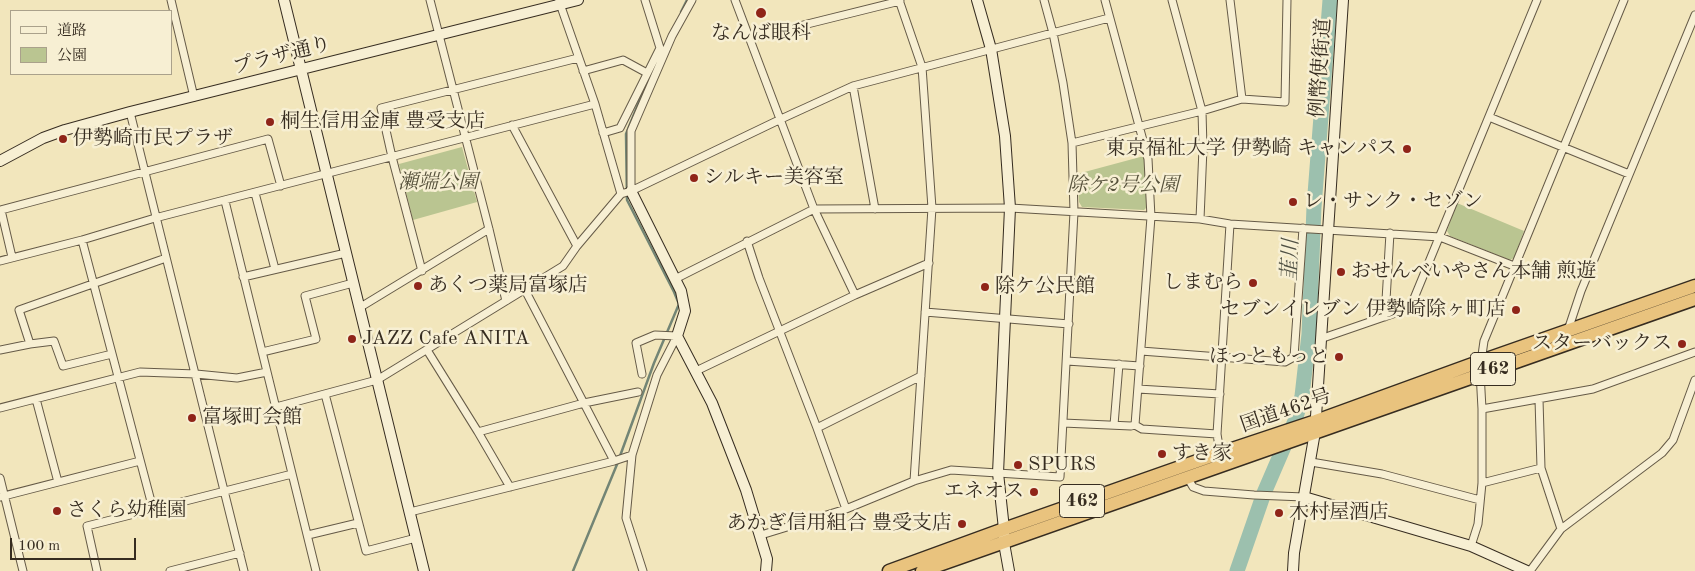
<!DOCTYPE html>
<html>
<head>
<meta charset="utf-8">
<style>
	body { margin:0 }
	#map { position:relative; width:1695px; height:571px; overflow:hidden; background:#f2e6bc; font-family:"Old Standard TT","Noto Serif JP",serif }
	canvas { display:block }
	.legend { position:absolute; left:10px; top:10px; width:162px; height:65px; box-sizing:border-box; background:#f7efd3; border:1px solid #aaa18b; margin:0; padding:6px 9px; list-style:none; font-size:15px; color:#362c20 }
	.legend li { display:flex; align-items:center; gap:10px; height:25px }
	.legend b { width:25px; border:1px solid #aaa18b }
	.scale { position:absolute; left:10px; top:538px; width:126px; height:22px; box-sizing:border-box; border:2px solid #362c20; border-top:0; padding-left:6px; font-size:15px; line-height:18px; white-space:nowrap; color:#362c20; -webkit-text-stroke:4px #f7efd3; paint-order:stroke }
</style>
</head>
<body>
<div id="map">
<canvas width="1695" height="571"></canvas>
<ul class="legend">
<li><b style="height:6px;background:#f7efd3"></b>道路</li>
<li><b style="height:14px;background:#bac591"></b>公園</li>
</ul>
<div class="scale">100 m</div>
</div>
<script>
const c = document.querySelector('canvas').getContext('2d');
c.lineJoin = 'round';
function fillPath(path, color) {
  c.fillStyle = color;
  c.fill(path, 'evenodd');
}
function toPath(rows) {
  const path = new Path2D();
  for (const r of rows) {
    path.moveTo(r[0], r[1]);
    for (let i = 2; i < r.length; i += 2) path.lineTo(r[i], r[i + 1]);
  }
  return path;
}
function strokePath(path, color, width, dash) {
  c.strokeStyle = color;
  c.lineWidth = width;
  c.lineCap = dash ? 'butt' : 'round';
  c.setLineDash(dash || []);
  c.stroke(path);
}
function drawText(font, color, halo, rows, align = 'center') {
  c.font = font + ' "Old Standard TT","Noto Serif JP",serif';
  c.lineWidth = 5;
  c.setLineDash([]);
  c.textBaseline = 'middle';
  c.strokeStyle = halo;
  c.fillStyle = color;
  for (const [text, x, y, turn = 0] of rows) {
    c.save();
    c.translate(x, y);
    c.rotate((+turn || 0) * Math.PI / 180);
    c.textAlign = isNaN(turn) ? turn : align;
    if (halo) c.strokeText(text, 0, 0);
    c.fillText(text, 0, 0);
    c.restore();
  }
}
fillPath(toPath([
	[462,147,477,202,413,220,399,164],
	[1144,156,1147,207,1144,210,1082,207,1079,202,1077,174],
	[1457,203,1524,231,1514,258,1510,260,1450,236,1447,231]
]), '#bac591');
strokePath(toPath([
	[681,12,687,0],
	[620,456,654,363,679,304,674,292,627,200,626,134,647,82],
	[573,571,618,462]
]), '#738575', 2.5);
strokePath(toPath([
	[1237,571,1264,493,1295,421,1302,396,1309,334,1314,207,1330,0]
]), '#9cc0ae', 15);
const street = toPath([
	[171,0,194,97],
	[430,0,489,229,506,301],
	[735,0,814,209,855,295],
	[899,0,922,67,932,208,914,481],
	[1105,0,1148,159,1151,217,1135,425,1142,429,1217,434],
	[1172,0,1202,111,1203,148,1200,219],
	[1230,0,1242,99],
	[559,1,595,104,621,194],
	[751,38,900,1],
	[583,71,623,60,647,73],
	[853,86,875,209],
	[130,112,244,571],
	[1489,117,1629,174],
	[512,125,577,246],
	[603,133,620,128,660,48,645,0],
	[1072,143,1202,111,1242,99,1285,102,1287,0],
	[631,191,631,131,672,36,692,0],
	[255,193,275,269],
	[225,201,316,571],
	[82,240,153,509],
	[747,241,759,278,817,428,846,509],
	[12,257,1,210,268,139,281,186],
	[0,261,82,240,155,218,595,104],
	[422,271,392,157,381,108,578,58],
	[243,277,346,253],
	[675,279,814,209,1010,208,1200,219,1230,224,1440,237,1514,266],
	[525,290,614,461],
	[359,308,489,229],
	[925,312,1069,324],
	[1385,317,1390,233],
	[1568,330,1581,291,1695,15],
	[1323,338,1410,308,1537,0],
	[30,344,54,341,63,366,112,354],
	[0,350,30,344,19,310,166,258],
	[427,350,478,432,584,403,638,392],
	[1141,351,1285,362,1294,357,1303,228],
	[262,352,316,339,305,296,353,283],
	[1067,361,1140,366],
	[1481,362,1484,341,1624,0],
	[696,371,855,295,929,263],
	[642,374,636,343,655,335,677,336,657,375,632,455,626,518,643,571],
	[1138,389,1220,394],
	[325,394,366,551,416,538],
	[36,399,58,482],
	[1539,399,1541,468,1561,529],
	[276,407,377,380,563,266,577,246,621,194,631,191,781,119,853,86,1109,18],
	[0,408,140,372,196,374,237,378,267,372],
	[1482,409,1593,389,1695,352],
	[1063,423,1131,426,1135,425],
	[1114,425,1119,364],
	[817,428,921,376],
	[478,432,510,487],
	[1220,453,1217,434,1230,224],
	[1311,462,1382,474,1480,500],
	[1187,477,1193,487,1204,491,1254,495,1304,497],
	[0,478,23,571],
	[1482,483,1541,468],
	[0,497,140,461],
	[410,512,614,461,632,455],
	[308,535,358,523],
	[761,535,846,509,914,481,951,470,1060,477,1074,212,1072,143,1063,83,1053,33,1044,0],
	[1471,546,1478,524,1482,483,1482,409,1480,372],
	[97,571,87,526,292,474],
	[170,571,240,553],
	[1530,571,1561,529,1662,453,1673,440,1695,380]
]);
const secondary = toPath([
	[284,0,424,571],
	[977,0,991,49,1005,136,1010,208,998,473,1004,529,1004,543,1009,571],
	[0,161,43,138,65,130,130,112,578,0],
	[631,191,681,291,685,311,677,336,712,403,746,490,767,559,766,571],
	[1304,497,1471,546,1527,571],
	[1293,571,1294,553,1315,432,1343,0]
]);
const highway = toPath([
	[889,571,1004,529,1220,453,1316,421,1481,361,1695,286],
	[922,571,1695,299]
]);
strokePath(street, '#655a47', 9);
strokePath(secondary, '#362c20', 12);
strokePath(highway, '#362c20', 15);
strokePath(street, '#f7efd3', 7);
strokePath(secondary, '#f7efd3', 10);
strokePath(highway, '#e9c37e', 12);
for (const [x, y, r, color] of [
	[761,13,6,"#8f2418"],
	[270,122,5,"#8f2418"],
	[63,139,5,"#8f2418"],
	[1407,149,5,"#8f2418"],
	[694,178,5,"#8f2418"],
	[1293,202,5,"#8f2418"],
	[1341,272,5,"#8f2418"],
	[1253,283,5,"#8f2418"],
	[418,286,5,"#8f2418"],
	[985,287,5,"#8f2418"],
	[1516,310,5,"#8f2418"],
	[352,339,5,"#8f2418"],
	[1682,344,5,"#8f2418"],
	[1339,357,5,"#8f2418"],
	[192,418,5,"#8f2418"],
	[1162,454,5,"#8f2418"],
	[1018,465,5,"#8f2418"],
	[1034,492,5,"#8f2418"],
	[57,511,5,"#8f2418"],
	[1279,513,5,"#8f2418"],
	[962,524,5,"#8f2418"]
]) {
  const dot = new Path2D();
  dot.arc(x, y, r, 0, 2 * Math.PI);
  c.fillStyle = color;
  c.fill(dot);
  strokePath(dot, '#f7efd3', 2);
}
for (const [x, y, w] of [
	[1493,369,45],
	[1082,501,45]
]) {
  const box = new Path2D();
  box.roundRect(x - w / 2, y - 16.5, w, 33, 4);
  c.fillStyle = '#f7efd3';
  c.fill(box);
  strokePath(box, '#362c20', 1);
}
drawText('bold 19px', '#362c20', null, [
	["462",1493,369],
	["462",1082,501]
]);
drawText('20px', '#362c20', '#f7efd3', [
	["なんば眼科",761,34,"center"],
	["桐生信用金庫 豊受支店",280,122],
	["伊勢崎市民プラザ",73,139],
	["東京福祉大学 伊勢崎 キャンパス",1397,149,"right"],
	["シルキー美容室",704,178],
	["レ・サンク・セゾン",1303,202],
	["おせんベいやさん本舗 煎遊",1351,272],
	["しまむら",1243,283,"right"],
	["あくつ薬局富塚店",428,286],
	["除ケ公民館",995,287],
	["セブンイレブン 伊勢崎除ヶ町店",1506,310,"right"],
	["JAZZ Cafe ANITA",362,339],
	["スターバックス",1672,344,"right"],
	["ほっともっと",1329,357,"right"],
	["富塚町会館",202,418],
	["すき家",1172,454],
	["SPURS",1028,465],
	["エネオス",1024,492,"right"],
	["さくら幼稚園",67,511],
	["木村屋酒店",1289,513],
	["あかぎ信用組合 豊受支店",952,524,"right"]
], 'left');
drawText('20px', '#362c20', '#f7efd3', [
	["プラザ通り",282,56,-14],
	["例幣使街道",1321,68,-86],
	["国道462号",1286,411,-19]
]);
drawText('italic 20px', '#57523c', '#f7efd3', [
	["瀬端公園",438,183],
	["除ケ2号公園",1123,186]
]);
drawText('italic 21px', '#505144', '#f7efd3', [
	["韮川",1291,260,-88]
]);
</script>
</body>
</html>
